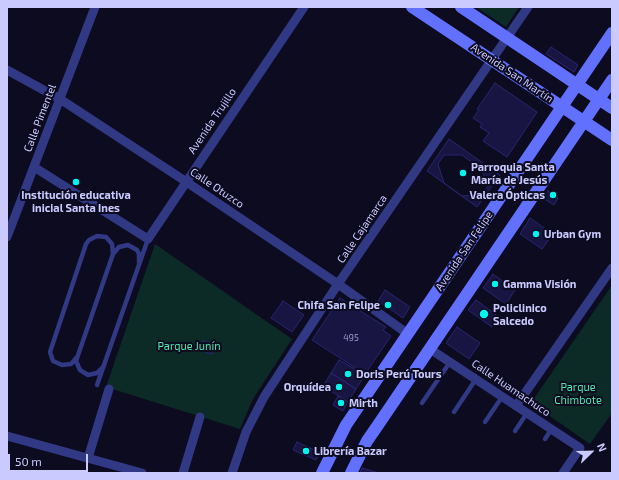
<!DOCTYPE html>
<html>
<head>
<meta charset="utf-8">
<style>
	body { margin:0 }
	#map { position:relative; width:619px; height:480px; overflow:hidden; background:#0c0b20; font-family:"Exo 2",sans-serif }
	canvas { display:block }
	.frame { position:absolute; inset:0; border:8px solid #cacaff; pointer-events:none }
	.north { position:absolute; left:571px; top:432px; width:40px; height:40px; -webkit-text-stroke:3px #0c0b20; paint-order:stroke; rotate:67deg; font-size:11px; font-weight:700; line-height:16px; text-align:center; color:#cacaff }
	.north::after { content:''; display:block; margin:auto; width:14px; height:18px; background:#cacaff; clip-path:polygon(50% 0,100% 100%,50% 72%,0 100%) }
	.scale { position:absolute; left:8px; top:454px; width:80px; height:18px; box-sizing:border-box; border:2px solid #cacaff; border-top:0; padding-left:5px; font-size:12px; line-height:14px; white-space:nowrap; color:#cacaff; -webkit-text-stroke:3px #0c0b20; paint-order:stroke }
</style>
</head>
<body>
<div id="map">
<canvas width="619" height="480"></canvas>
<div class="frame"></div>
<div class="north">N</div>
<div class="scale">50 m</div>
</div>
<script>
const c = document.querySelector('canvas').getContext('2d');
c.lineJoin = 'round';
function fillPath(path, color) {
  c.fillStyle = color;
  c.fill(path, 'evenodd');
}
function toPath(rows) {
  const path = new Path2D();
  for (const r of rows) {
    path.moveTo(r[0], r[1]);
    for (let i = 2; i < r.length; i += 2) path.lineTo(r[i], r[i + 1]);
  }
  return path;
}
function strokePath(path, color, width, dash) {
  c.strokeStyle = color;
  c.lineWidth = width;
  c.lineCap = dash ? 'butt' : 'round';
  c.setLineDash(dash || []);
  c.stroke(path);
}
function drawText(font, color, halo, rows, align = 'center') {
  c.font = font + ' "Exo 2",sans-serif';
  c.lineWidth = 4;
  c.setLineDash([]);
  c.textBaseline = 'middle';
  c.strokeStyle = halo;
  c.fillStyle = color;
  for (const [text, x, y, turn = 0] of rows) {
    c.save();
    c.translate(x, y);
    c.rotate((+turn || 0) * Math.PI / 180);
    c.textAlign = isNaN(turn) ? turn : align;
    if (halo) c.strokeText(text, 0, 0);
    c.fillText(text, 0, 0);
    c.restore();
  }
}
fillPath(toPath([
	[476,7,519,7,506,27],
	[155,244,292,339,253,399,240,429,106,387],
	[612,285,612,413,590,444,531,403]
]), '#0d2b26');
const building = toPath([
	[551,47,578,65,574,72,546,54,551,47],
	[495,83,537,112,507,157,483,141,489,133,480,127,482,124,473,118,479,110,477,109,495,83],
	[449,139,500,175,477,207,427,171,449,139],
	[444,155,462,155,481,169,489,185,482,194,462,196,444,183,438,164,444,155],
	[548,191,558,198,554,205,543,198,548,191],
	[530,218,553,234,542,249,520,234,530,218],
	[493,274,515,290,506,304,483,288,493,274],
	[385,290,410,307,403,318,378,301,385,290],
	[340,298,386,327,383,330,391,336,365,374,312,340,340,298],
	[476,300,499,317,492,327,468,310,476,300],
	[283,301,304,315,292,332,271,318,283,301],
	[457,327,480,343,469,359,446,343,457,327],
	[202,341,215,344,212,354,200,350,202,341],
	[339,360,365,375,356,389,331,373,339,360],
	[331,373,356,389,348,402,323,386,331,373],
	[338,396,348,402,343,411,333,405,338,396],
	[297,442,319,452,316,460,293,450,297,442],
	[362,468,379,473,360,473,362,468]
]);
fillPath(building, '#181543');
strokePath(building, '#2a2571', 1);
strokePath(toPath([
	[77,357,71,364,62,365,53,361,50,352,86,244,89,240,97,236,106,237,112,244,113,254],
	[104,366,97,373,88,375,80,370,76,361,113,254,119,247,128,245,137,250,139,254,139,263],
	[97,385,148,239],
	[422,403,450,362],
	[454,412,476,379],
	[485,422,502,397],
	[515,431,527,413],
	[545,439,551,430]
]), '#313884', 4.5);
strokePath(toPath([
	[7,70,60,99,179,177,338,284,408,334],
	[34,167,148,239,304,7],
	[7,237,95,7],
	[430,349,580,448,563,473],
	[516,406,612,268],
	[7,436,142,473],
	[88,458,109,389],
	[183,473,200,417],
	[232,473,246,432,264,397,338,284,528,7]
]), '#313884', 9);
strokePath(toPath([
	[412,7,612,140],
	[461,7,612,108],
	[322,473,346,425,612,33],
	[351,473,367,441,378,425,612,80]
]), '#6170ff', 12);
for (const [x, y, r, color] of [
	[463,173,4,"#00f5ef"],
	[76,182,4,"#00f5ef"],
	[553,195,4,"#00f5ef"],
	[536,234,4,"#00f5ef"],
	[495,284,4,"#00f5ef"],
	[388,305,4,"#00f5ef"],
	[484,314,5,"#00f5ef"],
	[348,374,4,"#00f5ef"],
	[339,387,4,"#00f5ef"],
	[341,403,4,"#00f5ef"],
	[306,451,4,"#00f5ef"]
]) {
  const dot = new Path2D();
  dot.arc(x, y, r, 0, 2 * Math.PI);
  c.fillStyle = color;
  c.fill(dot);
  strokePath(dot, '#0c0b20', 1.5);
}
drawText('9px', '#9e9dd0', null, [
	["495",351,338]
]);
drawText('11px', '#cacaff', '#0c0b20', [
	["Avenida San Martín",512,73,34],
	["Calle Pimentel",40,118,-69],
	["Avenida Trujillo",212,121,-56],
	["Calle Otuzco",217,188,34],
	["Calle Cajamarca",362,229,-56],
	["Avenida San Felipe",464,251,-56],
	["Calle Huamachuco",511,388,34]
]);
drawText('bold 11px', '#cacaff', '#0c0b20', [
	["Parroquia Santa",471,167],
	["María de Jesús",471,180],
	["Institución educativa",76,195,"center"],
	["inicial Santa Ines",76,208,"center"],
	["Valera Ópticas",545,195,"right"],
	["Urban Gym",544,234],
	["Gamma Visión",503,284],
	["Chifa San Felipe",380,305,"right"],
	["Policlinico",493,308],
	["Salcedo",493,321],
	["Doris Perú Tours",356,374],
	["Orquídea",331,387,"right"],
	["Mirth",349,403],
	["Librería Bazar",314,451]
], 'left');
drawText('11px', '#4beaae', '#0c0b20', [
	["Parque Junín",189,346],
	["Parque",578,387],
	["Chimbote",578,400]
]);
</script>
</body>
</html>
